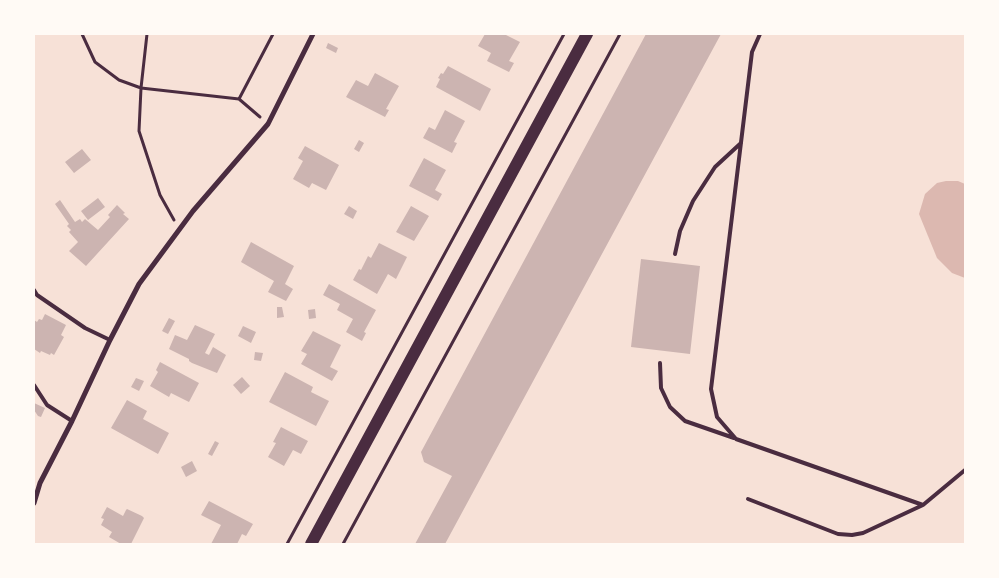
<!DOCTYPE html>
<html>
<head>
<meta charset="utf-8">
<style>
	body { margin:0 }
	#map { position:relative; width:999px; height:578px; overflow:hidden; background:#f7e1d7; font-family:"Public Sans",sans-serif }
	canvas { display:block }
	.frame { position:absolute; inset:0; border:35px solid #fffaf5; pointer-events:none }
</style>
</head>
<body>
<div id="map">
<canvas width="999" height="578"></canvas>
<div class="frame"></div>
</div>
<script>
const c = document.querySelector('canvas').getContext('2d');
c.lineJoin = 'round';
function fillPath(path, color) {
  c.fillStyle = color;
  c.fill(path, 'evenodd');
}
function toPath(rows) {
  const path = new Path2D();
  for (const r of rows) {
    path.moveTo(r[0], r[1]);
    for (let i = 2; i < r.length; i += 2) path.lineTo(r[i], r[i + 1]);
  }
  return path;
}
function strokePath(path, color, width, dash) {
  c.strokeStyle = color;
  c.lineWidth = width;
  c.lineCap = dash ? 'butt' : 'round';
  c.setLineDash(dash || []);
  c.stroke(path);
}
fillPath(toPath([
	[946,181,958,181,965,184,965,278,952,273,937,258,919,214,925,194,937,183]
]), '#dcb8b0');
fillPath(toPath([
	[485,34,504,34,520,42,509,61,514,63,509,72,487,61,491,53,478,46],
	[646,34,721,34,445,544,415,544,452,476,424,462,421,452],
	[328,43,338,48,336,53,326,48],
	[448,66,491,89,480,111,436,87,440,79,438,78,441,73,443,74],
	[375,73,399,86,386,109,389,110,385,117,346,97,356,80,368,86],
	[445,110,465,121,454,142,457,143,452,153,423,138,429,127,435,130],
	[359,140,364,143,359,152,354,149],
	[305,146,339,165,326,190,312,183,309,188,293,179,303,161,298,158],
	[82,149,91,160,74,173,65,162],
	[424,158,446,170,435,190,442,194,438,201,409,186],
	[98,198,105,207,88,220,81,211],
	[60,200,75,222,80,219,82,222,85,219,98,230,110,217,108,215,117,205,125,213,123,214,129,219,86,266,69,251,78,242,69,232,71,230,67,226,69,224,55,204],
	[349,206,357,211,353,219,344,214],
	[411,206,429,216,414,241,396,232],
	[251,242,294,266,285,284,293,289,286,301,268,292,274,281,241,262],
	[379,243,407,257,396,279,388,274,377,294,353,280,359,269,361,270,368,256,371,258],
	[641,259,700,266,690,354,631,347],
	[329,284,376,310,364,332,366,333,362,341,346,332,353,319,337,310,340,304,323,295],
	[277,307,282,307,284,317,277,318],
	[315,309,316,318,309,319,308,310],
	[45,314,66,325,61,335,64,337,54,355,51,353,50,355,41,351,40,353,34,349,34,320,37,322,39,319,42,320],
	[169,318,175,321,168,334,162,331],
	[195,325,215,334,205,353,209,355,213,347,226,355,217,373,192,363,189,361,189,359,169,349,175,335,187,340],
	[243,326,256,332,251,343,238,336],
	[313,331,341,345,330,367,338,371,332,381,301,364,307,354,301,351],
	[255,352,263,353,261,361,254,360],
	[160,362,199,383,189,402,171,393,169,397,150,386,158,372,156,370],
	[285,372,313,387,311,392,329,401,316,426,269,402],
	[242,377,250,386,241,394,233,385],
	[136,378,144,381,139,391,131,387],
	[127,400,147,411,143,419,169,433,158,454,111,428],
	[34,403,45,408,41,417,38,416,34,410],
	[281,427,308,441,301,454,293,450,284,466,268,457,276,443,273,442],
	[215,441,219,443,212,456,208,454],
	[192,461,197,471,186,477,181,467],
	[209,501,253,524,246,536,242,534,237,544,211,544,221,525,201,515],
	[107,507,123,516,126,510,127,509,142,516,144,518,131,544,121,544,109,537,112,532,101,525,104,519,101,518]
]), '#ccb4b1');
strokePath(toPath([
	[82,34,95,62,119,80,141,88,239,99,260,117],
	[147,34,141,88,139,131,160,195,174,220],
	[239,99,273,34],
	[287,544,564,34],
	[343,544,620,34]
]), '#4a2c40', 3);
strokePath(toPath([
	[760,34,752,52,711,389,717,417,736,439,923,505,965,470],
	[675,254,680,231,693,201,715,167,741,143],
	[34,290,37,295,85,328,110,340],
	[660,363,661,388,670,407,685,421,734,438],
	[34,385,47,405,72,421],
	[748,499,838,534,852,535,863,533,923,505]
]), '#4a2c40', 4);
strokePath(toPath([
	[34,503,40,483,72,421,110,340,139,284,193,211,268,124,313,34]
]), '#4a2c40', 5);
strokePath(toPath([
	[311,544,587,34]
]), '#4a2c40', 12);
</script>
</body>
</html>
